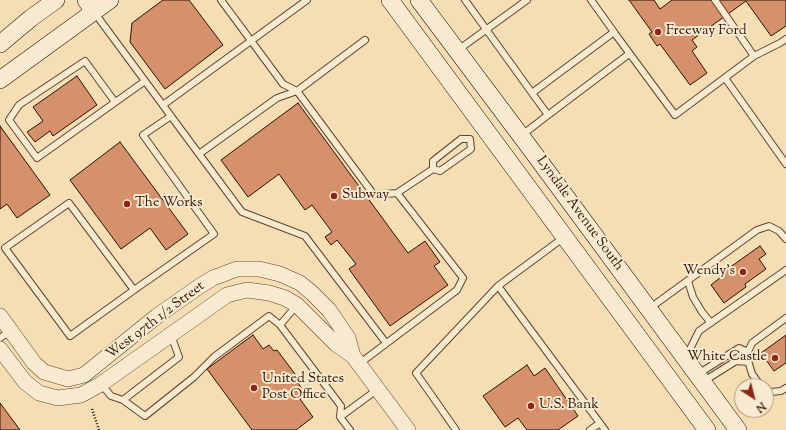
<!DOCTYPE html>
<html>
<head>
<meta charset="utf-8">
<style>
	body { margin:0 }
	#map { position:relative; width:786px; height:430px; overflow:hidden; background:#f5deb3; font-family:"Sorts Mill Goudy",serif }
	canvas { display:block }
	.north { position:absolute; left:734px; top:378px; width:40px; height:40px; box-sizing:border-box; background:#f8eace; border:1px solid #a8927d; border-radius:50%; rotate:144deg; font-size:11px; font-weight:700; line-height:16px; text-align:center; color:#2f0f03 }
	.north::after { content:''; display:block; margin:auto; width:14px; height:18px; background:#8f2418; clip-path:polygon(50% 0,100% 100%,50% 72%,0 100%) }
</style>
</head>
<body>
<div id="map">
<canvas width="786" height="430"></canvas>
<div class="north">N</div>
</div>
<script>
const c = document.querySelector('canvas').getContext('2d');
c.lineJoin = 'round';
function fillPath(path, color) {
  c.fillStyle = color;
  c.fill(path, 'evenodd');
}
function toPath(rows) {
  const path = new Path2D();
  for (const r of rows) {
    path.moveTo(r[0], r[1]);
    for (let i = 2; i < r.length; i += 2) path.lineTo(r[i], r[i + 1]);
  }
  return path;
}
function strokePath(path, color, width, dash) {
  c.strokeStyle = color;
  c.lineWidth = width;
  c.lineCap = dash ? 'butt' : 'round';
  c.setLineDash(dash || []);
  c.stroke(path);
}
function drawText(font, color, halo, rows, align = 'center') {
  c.font = font + ' "Sorts Mill Goudy",serif';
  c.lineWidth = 4;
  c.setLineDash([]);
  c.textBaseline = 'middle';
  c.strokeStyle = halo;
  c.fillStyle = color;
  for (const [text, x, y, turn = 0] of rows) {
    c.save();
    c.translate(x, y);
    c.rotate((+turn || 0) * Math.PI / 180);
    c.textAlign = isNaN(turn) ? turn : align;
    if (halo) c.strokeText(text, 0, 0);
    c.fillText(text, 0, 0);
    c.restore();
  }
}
const building = toPath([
	[163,0,189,0,223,45,165,89,130,42,132,23,163,0],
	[629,0,654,0,660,9,672,0,786,0,786,26,771,36,746,1,692,40,697,47,692,51,707,73,690,85,660,44,657,46,649,34,652,32,629,0],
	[77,76,97,105,53,136,50,131,35,142,27,132,43,121,33,107,77,76],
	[298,103,408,253,425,241,440,262,434,266,448,285,390,326,349,269,356,264,337,240,331,245,325,237,332,232,312,205,305,210,279,174,248,197,221,160,298,103],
	[0,126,50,195,17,218,7,204,0,209,0,126],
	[120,142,188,234,166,250,150,228,121,249,70,180,120,142],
	[760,246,766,254,759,259,766,269,745,284,746,287,724,303,711,285,721,277,719,275,760,246],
	[253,335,263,349,269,345,274,351,277,350,298,378,296,380,306,395,300,399,313,417,296,430,252,430,207,369,253,335],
	[786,335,786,363,774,371,761,353,786,335],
	[527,365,534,376,545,368,578,416,558,430,527,430,518,418,505,427,483,396,527,365],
	[0,403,20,430,0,430,0,403]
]);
fillPath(building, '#d4916c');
strokePath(building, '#2f0f03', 1);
const service = toPath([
	[221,0,283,84,297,91,374,195,397,193,463,278,457,290,359,364],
	[465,0,532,93,614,32,591,0],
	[715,0,754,56],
	[94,12,199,154],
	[613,31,675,115,754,56,780,43,786,39],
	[365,40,297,91,277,98,199,154,242,212,305,236,386,343],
	[458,50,527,0],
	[725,78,786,164],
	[115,102,85,61,19,105,9,120,37,158,145,81],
	[163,105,307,0],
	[548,115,629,54],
	[522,135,548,115,532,93],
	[461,139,470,139,471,149,440,171,433,169,433,161,461,139],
	[397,193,433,169],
	[563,238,498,286,605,430],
	[688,281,693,297,702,312,711,323],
	[134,290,70,336,5,248,69,203,134,290,214,234,143,135,171,116],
	[650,308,757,230,769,226,779,231,786,239],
	[280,325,297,305],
	[0,338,10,331],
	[686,357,699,331,786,270],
	[698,374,739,348,748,352],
	[704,381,736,361,748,362],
	[102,385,111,396,123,400,179,357,171,335],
	[761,386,752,374,747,357,748,352,752,343,786,318],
	[766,391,771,392,781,391,786,388],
	[123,400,145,416,194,377,214,357,269,316,280,325,341,406,340,417,350,430],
	[340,417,378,389],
	[456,430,416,373,498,286],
	[590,430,600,423]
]);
const tertiary = toPath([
	[0,316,34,363,44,372,68,379,84,375,157,316,200,286,213,278,237,269,259,269,280,274,300,283,312,293,329,310,348,338,353,356],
	[0,349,25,382,39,393,58,398,81,395,101,384,227,295,247,290,269,293,285,298,297,305,336,344,353,356,408,430]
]);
const secondary = toPath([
	[86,0,94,12],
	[390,0,707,430],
	[419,0,530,148,738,430],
	[0,44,31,18,56,0],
	[0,80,110,0]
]);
strokePath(service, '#60432f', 8);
strokePath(tertiary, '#60432f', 16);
strokePath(secondary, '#2f0f03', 18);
strokePath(toPath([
	[92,409,99,430]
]), '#2f0f03', 2.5, [1, 2]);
strokePath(service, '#f8eace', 6);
strokePath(tertiary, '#f8eace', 15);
strokePath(secondary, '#f8eace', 17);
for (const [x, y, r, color] of [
	[658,32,4,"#8f2418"],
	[334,196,4,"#8f2418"],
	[127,204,4,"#8f2418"],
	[743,272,4,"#8f2418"],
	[775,358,4,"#8f2418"],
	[254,388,4,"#8f2418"],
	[531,406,4,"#8f2418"]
]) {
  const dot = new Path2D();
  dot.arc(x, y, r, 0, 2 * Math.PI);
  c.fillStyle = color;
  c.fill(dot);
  strokePath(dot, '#f8eace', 1.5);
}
drawText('14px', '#2f0f03', '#f8eace', [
	["Freeway Ford",666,32],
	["Subway",342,196],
	["The Works",135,204],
	["Wendy's",735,272,"right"],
	["White Castle",767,358,"right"],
	["United States",262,380],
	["Post Office",262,396],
	["U.S. Bank",539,406]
], 'left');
drawText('14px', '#2f0f03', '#f8eace', [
	["Lyndale Avenue South",579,214,54],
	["West 97th 1/2 Street",156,321,-37]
]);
</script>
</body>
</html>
